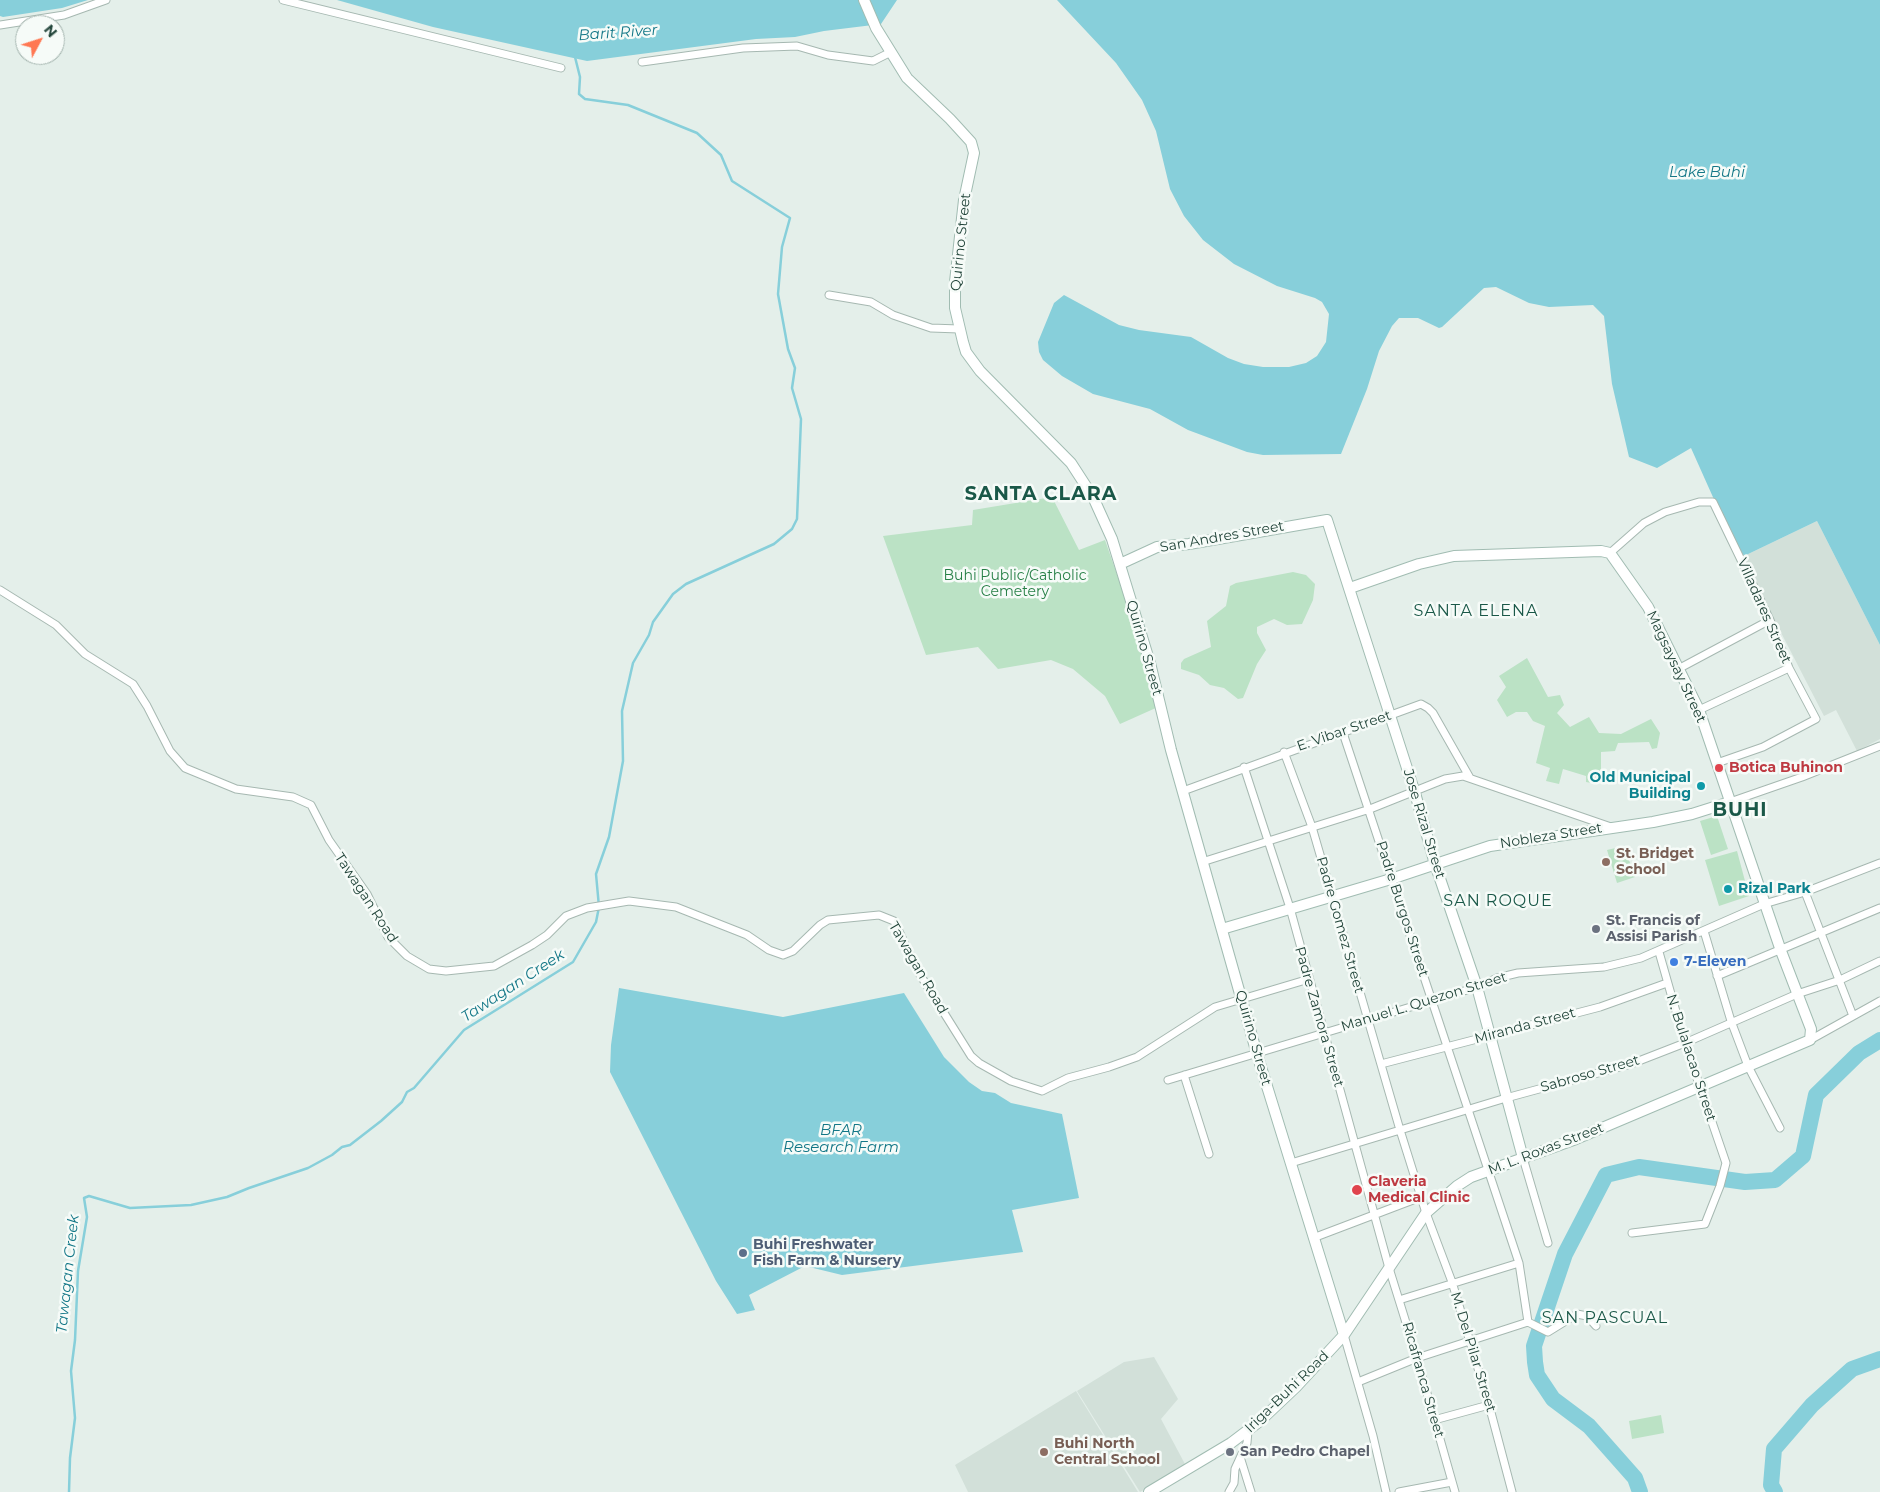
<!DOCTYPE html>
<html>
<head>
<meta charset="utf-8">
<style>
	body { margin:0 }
	#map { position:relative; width:1880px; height:1492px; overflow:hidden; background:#e4efea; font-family:Montserrat,sans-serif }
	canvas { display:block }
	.north { position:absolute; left:15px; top:15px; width:50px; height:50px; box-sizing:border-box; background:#f6fbf8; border:1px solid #a1b2ac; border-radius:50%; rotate:50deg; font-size:14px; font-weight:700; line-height:20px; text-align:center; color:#214439 }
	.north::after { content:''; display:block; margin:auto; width:18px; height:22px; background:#ff7853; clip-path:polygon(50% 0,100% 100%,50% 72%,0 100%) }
</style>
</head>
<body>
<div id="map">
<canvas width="1880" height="1492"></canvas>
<div class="north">N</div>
</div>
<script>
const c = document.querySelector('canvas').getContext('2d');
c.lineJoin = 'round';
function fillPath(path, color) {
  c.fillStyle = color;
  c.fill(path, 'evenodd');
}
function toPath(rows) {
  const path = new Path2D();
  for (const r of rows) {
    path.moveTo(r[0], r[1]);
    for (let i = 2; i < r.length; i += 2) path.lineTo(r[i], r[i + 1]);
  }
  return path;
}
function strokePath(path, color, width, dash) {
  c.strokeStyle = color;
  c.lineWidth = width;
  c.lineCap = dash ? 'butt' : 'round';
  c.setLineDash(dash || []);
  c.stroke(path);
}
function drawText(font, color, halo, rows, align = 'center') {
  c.font = font + ' Montserrat,sans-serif';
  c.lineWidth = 5;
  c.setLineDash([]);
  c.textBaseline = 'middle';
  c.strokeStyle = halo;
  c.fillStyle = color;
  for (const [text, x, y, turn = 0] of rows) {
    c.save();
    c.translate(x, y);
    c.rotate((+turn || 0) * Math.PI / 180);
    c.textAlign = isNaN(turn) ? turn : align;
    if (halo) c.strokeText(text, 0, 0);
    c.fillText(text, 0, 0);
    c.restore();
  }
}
fillPath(toPath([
	[1817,521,1880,645,1880,739,1857,751,1836,710,1824,716,1739,551,1744,556],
	[1154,1357,1178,1399,1161,1419,1186,1466,1140,1492,1077,1391,1124,1362],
	[1076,1391,1138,1492,968,1492,955,1465]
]), '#d2e0d9');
fillPath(toPath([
	[1052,497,1079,550,1105,540,1136,629,1158,707,1120,724,1105,696,1073,669,1051,660,998,669,978,647,926,655,883,536,972,525,973,510],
	[1293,572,1306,575,1315,584,1313,600,1302,624,1287,625,1274,619,1257,627,1257,633,1266,650,1257,664,1243,698,1238,699,1224,688,1210,685,1199,675,1181,669,1181,663,1184,659,1211,647,1207,621,1226,606,1230,586,1236,583],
	[1527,658,1548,697,1560,695,1564,705,1557,713,1570,727,1589,717,1599,733,1621,734,1651,719,1660,733,1657,748,1652,749,1649,742,1618,743,1615,751,1601,752,1601,774,1597,784,1586,782,1586,776,1563,769,1559,784,1546,781,1550,768,1536,763,1545,726,1533,721,1527,712,1516,712,1507,717,1497,700,1506,687,1499,676],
	[1717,816,1728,849,1711,855,1700,821],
	[1624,846,1635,877,1617,883,1607,850],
	[1737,851,1749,896,1719,906,1705,860],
	[1661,1415,1664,1433,1632,1439,1629,1421]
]), '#bbe2c5');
fillPath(toPath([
	[0,0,88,0,62,8,3,17,0,16],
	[337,0,897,0,881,24,824,31,795,37,756,39,587,61,433,27],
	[1057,0,1880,0,1880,645,1817,521,1744,556,1725,524,1691,448,1657,468,1629,457,1612,384,1604,316,1593,305,1549,307,1529,303,1496,287,1484,288,1442,327,1439,328,1418,318,1399,318,1392,326,1379,351,1367,389,1341,454,1263,455,1247,452,1188,430,1150,409,1093,394,1062,376,1043,360,1039,352,1038,342,1054,303,1064,295,1119,325,1139,330,1191,337,1228,358,1244,364,1263,367,1289,367,1306,363,1317,356,1326,342,1329,314,1322,302,1315,298,1277,286,1234,264,1203,240,1184,216,1170,189,1156,131,1142,100,1116,63],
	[619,988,783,1017,904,993,944,1057,969,1082,982,1091,995,1093,1011,1103,1062,1114,1079,1198,1012,1210,1023,1252,842,1275,805,1266,749,1295,755,1310,737,1314,716,1281,610,1072,611,1045]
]), '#87cfda');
strokePath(toPath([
	[69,1492,70,1458,75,1418,71,1371,75,1340,78,1271,87,1217,84,1198,89,1196,130,1208,191,1205,227,1197,249,1188,308,1168,332,1155,342,1147,350,1145,381,1121,402,1102,407,1092,414,1088,464,1030,573,962,596,922,599,907,596,874,609,837,623,761,622,711,633,663,649,635,653,622,673,594,686,584,774,544,792,529,797,519,801,419,792,388,795,368,788,349,778,294,782,247,790,218,732,181,721,155,697,133,628,105,585,99,579,94,580,77,575,57]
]), '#87cfda', 2.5);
strokePath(toPath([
	[1640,1492,1635,1478,1589,1426,1553,1399,1537,1375,1535,1362,1534,1346,1565,1254,1606,1175,1639,1167,1745,1182,1775,1180,1803,1156,1816,1095,1859,1053,1880,1040],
	[1775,1492,1771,1485,1774,1449,1812,1405,1852,1369,1880,1359]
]), '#87cfda', 16);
const street = toPath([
	[283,0,561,68],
	[0,25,64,15,106,0],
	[642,62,743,48,797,46,828,55,873,61,891,52],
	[829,295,871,302,893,315,931,328,959,329],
	[1610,553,1644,523,1665,512,1699,502,1713,502,1770,620,1789,668,1816,719,1763,747,1717,763],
	[0,590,56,625,85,654,133,684,147,706,170,751,185,768,236,789,293,797,311,805,329,840,367,894,388,937,407,956,429,969,446,971,494,966,532,945,547,935,566,916,587,908,629,901,676,907,747,935,769,950,783,955,793,951,820,925,828,920,879,915,894,921,919,973,971,1056,979,1063,1011,1081,1042,1091,1068,1078,1109,1067,1137,1057,1215,1007,1309,979],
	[1680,668,1770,620],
	[1699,710,1789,668],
	[1343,733,1519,1263,1528,1322],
	[1284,752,1312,827,1400,1130,1426,1213,1452,1282,1489,1405,1512,1492],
	[1244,767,1290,908,1389,1268,1417,1358,1455,1492],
	[1183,791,1421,704,1428,708,1433,713,1470,778],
	[1730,802,1802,777,1880,746],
	[1202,862,1370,809,1445,779,1463,776,1611,827],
	[1805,892,1853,1016],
	[1704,931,1731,1021,1748,1066,1780,1128],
	[1717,976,1880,908],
	[1810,1040,1880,1001],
	[1381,1064,1600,1007,1667,983],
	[1184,1075,1209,1154],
	[1168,1080,1477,987,1497,978,1518,973,1604,967,1641,958,1764,904,1805,892,1880,863],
	[1523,1158,1548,1243],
	[1291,1163,1506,1098,1631,1064,1685,1043,1797,994,1840,980,1880,961],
	[1632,1233,1705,1224,1720,1186,1726,1163,1685,1043,1659,952],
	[1313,1238,1421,1197],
	[1399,1300,1519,1263],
	[1528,1322,1548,1332,1577,1314,1587,1316,1596,1326],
	[1344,1335,1373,1436,1386,1492],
	[1358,1382,1417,1358,1528,1322],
	[1434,1420,1489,1405],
	[1241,1460,1251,1492],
	[1229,1492,1234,1483,1235,1469,1247,1443,1248,1431],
	[1399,1492,1452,1482]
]);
const secondary = toPath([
	[864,0,876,28,907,78,950,119,971,142,974,153,964,200,955,282,955,308,963,342,966,352,980,371,1071,463,1093,497,1112,539,1150,663,1171,750,1257,1054,1344,1335],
	[1120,564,1157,547,1189,544,1327,520,1415,793,1435,864,1477,987,1523,1158],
	[1222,929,1391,879,1490,846,1653,822,1692,814,1730,802],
	[1149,1492,1231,1443,1260,1421,1296,1387,1344,1335,1426,1213,1457,1186,1471,1177,1576,1139,1810,1040,1811,1029,1781,951,1699,710,1648,607,1610,553,1601,551,1454,556,1419,564,1350,588]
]);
strokePath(street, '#a6b8b1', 9);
strokePath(secondary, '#a1bcb2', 12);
strokePath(street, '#fff', 7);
strokePath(secondary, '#fff', 10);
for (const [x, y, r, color] of [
	[1719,768,5,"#e0444e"],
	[1701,786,5,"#0f9aa8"],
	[1606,862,5,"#8d6e63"],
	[1728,889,5,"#0f9aa8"],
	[1596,929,5,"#6b7280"],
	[1674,962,5,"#3f7fe0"],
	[1357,1190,6,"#e0444e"],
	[743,1253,5,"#5c6f8a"],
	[1044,1452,5,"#8d6e63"],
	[1230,1452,5,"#6b7280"]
]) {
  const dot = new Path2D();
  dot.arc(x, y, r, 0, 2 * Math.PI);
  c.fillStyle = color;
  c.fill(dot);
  strokePath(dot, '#f6fbf8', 2);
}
drawText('14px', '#214439', '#f6fbf8', [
	["Quirino Street",961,242,-84],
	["San Andres Street",1222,537,-10],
	["Villadares Street",1764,611,66],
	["Quirino Street",1144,648,74],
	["Magsaysay Street",1676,667,65],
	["E. Vibar Street",1344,731,-19],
	["Jose Rizal Street",1424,824,73],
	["Nobleza Street",1551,836,-9],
	["Tawagan Road",366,898,57],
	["Padre Burgos Street",1402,909,72],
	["Padre Gomez Street",1340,925,74],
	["Tawagan Road",918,968,60],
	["Manuel L. Quezon Street",1424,1002,-17],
	["Padre Zamora Street",1319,1017,74],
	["Miranda Street",1525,1026,-15],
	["Quirino Street",1253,1038,74],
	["N. Bulalacao Street",1691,1058,72],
	["Sabroso Street",1590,1074,-16],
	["M. L. Roxas Street",1546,1149,-21],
	["M. Del Pilar Street",1473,1352,73],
	["Ricafranca Street",1423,1380,74],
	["Iriga-Buhi Road",1287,1392,-44]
]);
drawText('14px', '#267f46', '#f6fbf8', [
	["Buhi Public/Catholic",1015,576],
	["Cemetery",1015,592]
]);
drawText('bold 14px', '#be3a42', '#f6fbf8', [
	["Botica Buhinon",1729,768],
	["Claveria",1368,1182],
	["Medical Clinic",1368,1198]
], 'left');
drawText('bold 14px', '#0d838f', '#f6fbf8', [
	["Old Municipal",1691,778],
	["Building",1691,794],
	["Rizal Park",1738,889,"left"]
], 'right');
drawText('bold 14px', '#785e54', '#f6fbf8', [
	["St. Bridget",1616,854],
	["School",1616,870],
	["Buhi North",1054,1444],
	["Central School",1054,1460]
], 'left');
drawText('bold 14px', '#5b616d', '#f6fbf8', [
	["St. Francis of",1606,921],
	["Assisi Parish",1606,937],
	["San Pedro Chapel",1240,1452]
], 'left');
drawText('bold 14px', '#366cbe', '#f6fbf8', [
	["7-Eleven",1684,962]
], 'left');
drawText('bold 14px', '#4e5e75', '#f6fbf8', [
	["Buhi Freshwater",753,1245],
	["Fish Farm & Nursery",753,1261]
], 'left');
drawText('italic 15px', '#137787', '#f6fbf8', [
	["Barit River",618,33,-4],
	["Lake Buhi",1707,173],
	["Tawagan Creek",513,986,-33],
	["BFAR",841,1131],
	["Research Farm",841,1148],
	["Tawagan Creek",68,1274,-84]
]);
c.letterSpacing = '1px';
drawText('16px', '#1a5848', '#f6fbf8', [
	["SANTA ELENA",1476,611],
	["SAN ROQUE",1498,901],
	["SAN PASCUAL",1605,1318]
]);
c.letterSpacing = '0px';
c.letterSpacing = '1px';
drawText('bold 19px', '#1a5848', '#f6fbf8', [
	["SANTA CLARA",1041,494],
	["BUHI",1740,810]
]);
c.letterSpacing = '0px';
</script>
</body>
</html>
